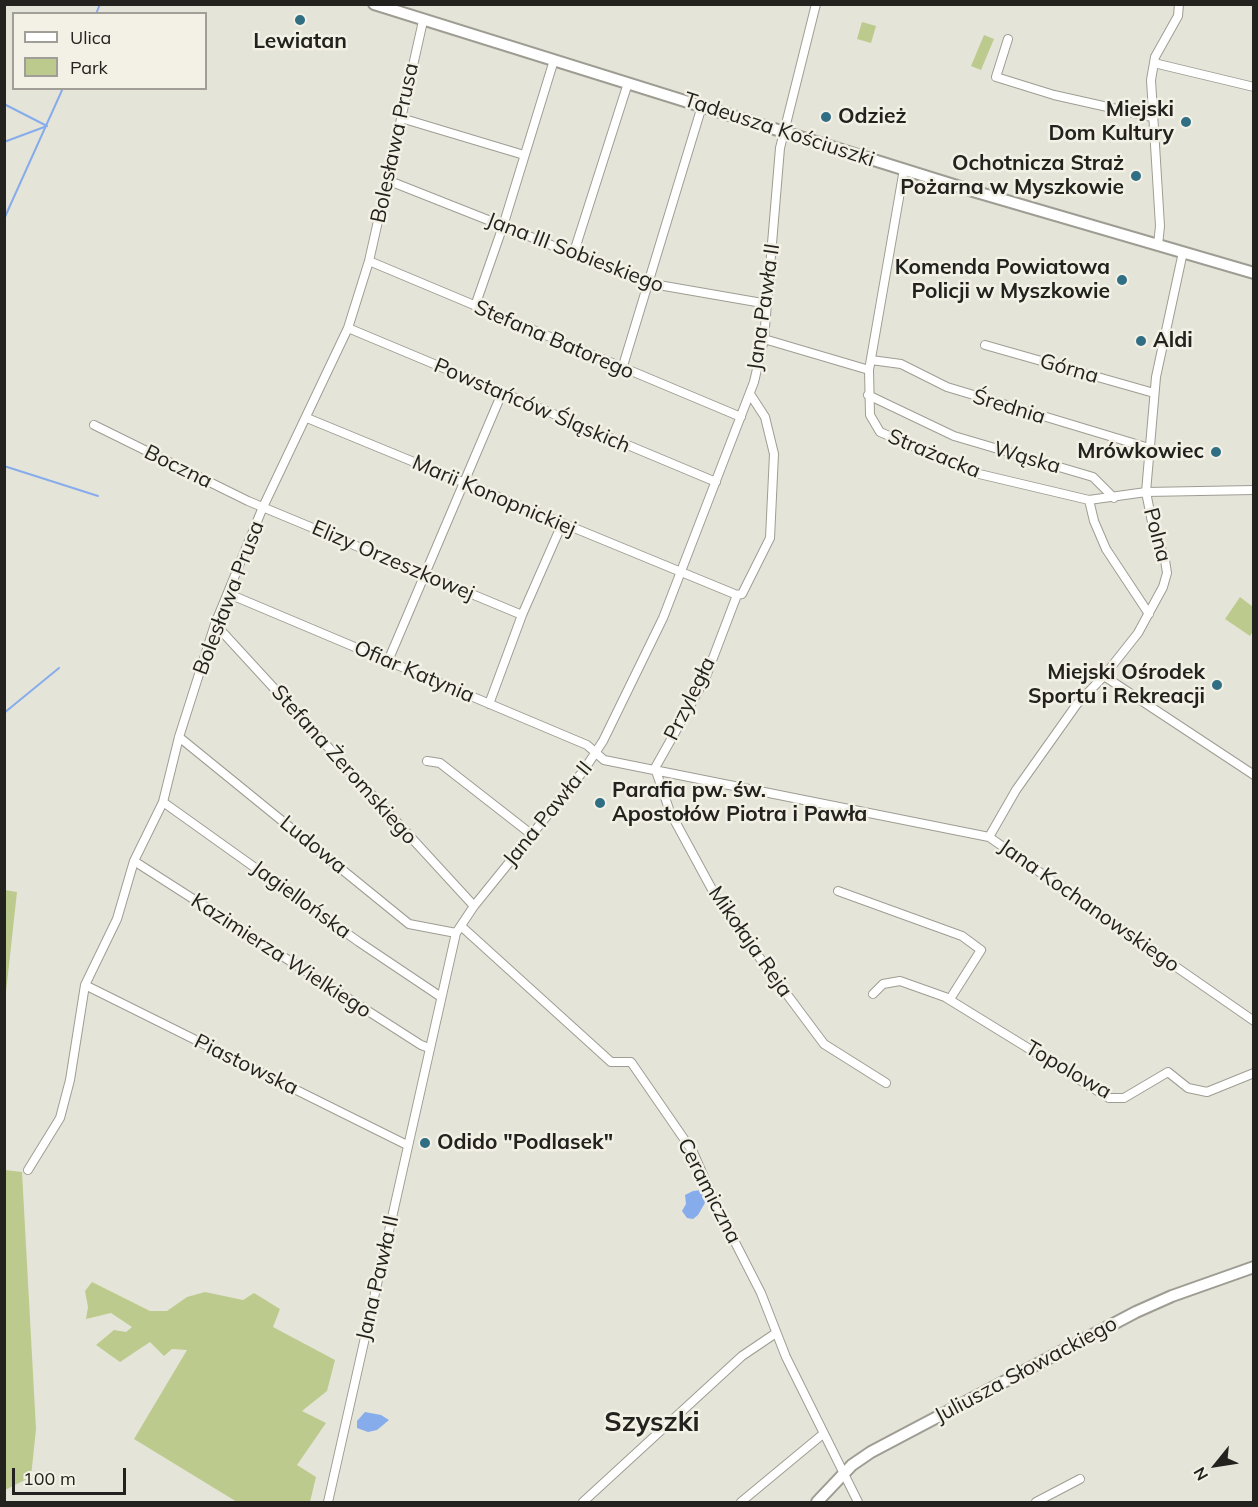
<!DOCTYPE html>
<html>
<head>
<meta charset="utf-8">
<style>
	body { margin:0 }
	#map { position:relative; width:1258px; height:1507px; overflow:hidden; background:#e5e4d9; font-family:Mulish,sans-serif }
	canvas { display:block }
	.frame { position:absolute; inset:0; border:6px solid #23221e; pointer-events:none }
	.legend { position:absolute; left:12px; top:12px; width:195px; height:78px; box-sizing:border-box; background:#f3f1e6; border:2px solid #a09e96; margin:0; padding:8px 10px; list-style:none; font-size:18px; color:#23221e }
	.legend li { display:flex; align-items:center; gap:12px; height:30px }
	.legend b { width:30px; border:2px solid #a09e96 }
	.north { position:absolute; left:1186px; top:1435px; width:60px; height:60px; -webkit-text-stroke:4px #f3f1e6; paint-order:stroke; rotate:240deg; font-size:16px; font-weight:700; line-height:24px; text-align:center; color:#23221e }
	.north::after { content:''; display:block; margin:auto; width:21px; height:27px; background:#23221e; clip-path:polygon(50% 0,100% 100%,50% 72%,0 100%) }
	.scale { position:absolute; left:12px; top:1468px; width:114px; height:27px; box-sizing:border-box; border:3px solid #23221e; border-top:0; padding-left:8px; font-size:18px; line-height:21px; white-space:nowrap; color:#23221e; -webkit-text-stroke:4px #f3f1e6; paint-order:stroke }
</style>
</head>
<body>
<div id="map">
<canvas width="1258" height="1507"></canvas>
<div class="frame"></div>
<ul class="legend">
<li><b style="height:8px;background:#fff"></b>Ulica</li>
<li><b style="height:16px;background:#bccb8d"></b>Park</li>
</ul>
<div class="north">N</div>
<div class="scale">100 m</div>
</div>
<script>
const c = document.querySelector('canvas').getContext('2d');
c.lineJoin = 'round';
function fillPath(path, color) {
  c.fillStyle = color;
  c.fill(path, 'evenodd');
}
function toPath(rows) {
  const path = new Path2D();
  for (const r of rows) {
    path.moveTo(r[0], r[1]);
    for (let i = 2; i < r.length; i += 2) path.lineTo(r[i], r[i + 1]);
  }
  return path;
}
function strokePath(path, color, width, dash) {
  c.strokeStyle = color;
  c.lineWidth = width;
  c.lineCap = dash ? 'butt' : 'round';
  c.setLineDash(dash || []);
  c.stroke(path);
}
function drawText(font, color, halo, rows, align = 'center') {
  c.font = font + ' Mulish,sans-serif';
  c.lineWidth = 5;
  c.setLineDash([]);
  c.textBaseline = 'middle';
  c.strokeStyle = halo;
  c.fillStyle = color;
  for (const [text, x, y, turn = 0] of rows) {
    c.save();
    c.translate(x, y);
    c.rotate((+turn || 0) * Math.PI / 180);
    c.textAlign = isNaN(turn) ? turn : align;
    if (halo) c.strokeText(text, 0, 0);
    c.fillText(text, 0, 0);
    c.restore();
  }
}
fillPath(toPath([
	[862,22,876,26,871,43,857,39],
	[984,35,994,39,981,70,971,66],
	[1240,597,1253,607,1253,631,1250,636,1225,619],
	[5,890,17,892,6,992,4,992],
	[5,1170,22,1172,36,1429,31,1477,5,1490],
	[92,1282,150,1311,167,1311,187,1297,205,1292,243,1300,254,1293,280,1309,273,1327,335,1360,327,1391,302,1411,326,1423,297,1465,316,1477,310,1502,237,1502,134,1439,187,1350,172,1349,164,1356,150,1342,120,1362,96,1345,114,1330,126,1332,132,1327,111,1313,86,1319,88,1307,85,1291]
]), '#bccb8d');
fillPath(toPath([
	[701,1190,706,1201,698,1215,693,1219,687,1218,682,1211,686,1204,685,1195,693,1191],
	[365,1412,381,1415,389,1420,377,1430,368,1432,357,1428,357,1421]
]), '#87aceb');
strokePath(toPath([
	[96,14,100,4],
	[4,104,47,126],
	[4,142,47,126],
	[4,219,63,88],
	[4,466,98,496],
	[4,713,59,668]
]), '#87aceb', 2);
const street = toPath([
	[1008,39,996,77,1054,95,1152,117],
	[1154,63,1254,87],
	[401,118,524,155],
	[904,169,869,370,870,415,880,432,975,473,1089,500,1146,492,1254,490],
	[387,180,647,283,768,304],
	[1158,245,1160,226,1151,80,1155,57,1178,16,1179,4],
	[573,255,628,83],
	[369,261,741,417],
	[475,306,503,226,554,60],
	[348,328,716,482],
	[764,339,869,370],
	[985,345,1154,393],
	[871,360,901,364,947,387,1149,448],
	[622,369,702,106],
	[868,395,954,436,1093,477,1114,498],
	[307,418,737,595,742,594,770,538,774,454,765,417,750,394],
	[94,425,248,501,522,615],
	[1089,500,1094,521,1106,549,1149,614],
	[229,594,587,745,604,760,989,837,1254,1021],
	[737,595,705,679,655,768,670,812,721,906,824,1044,886,1083],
	[215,624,474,906],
	[388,661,502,393],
	[1104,676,1254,775],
	[489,704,522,615,562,524],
	[179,737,409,924,456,933],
	[427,761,440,763,531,834],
	[163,802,359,942,441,997],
	[989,837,1016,790,1077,704,1104,676,1138,633,1163,587,1167,573,1165,560,1152,522,1146,492,1156,377,1183,252],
	[134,861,421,1045,429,1048],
	[838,891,962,936,981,950,950,999],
	[461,926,611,1062,631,1062,693,1152,718,1209,761,1293,786,1357,858,1502],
	[85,985,407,1145],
	[873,994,883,984,900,981,945,997,1109,1098,1124,1098,1168,1072,1188,1088,1207,1092,1254,1073],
	[28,1170,60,1118,70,1080,85,985,117,919,134,861,163,802,179,737,215,624,263,507,348,328,369,261,423,21],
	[328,1502,456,933,474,906,584,770,603,741,663,618,754,382,764,339,780,148,816,4],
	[583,1502,742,1356,776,1333],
	[741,1502,823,1434],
	[1036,1502,1080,1479]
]);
const secondary = toPath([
	[374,4,973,191,1254,273],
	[817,1502,852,1465,871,1452,1136,1312,1172,1296,1254,1267]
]);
strokePath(street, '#9f9d93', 10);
strokePath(secondary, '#9f9d93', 14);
strokePath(street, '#fff', 8);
strokePath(secondary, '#fff', 10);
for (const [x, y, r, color] of [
	[300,20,6,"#2f6e83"],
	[826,117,6,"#2f6e83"],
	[1186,122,6,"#2f6e83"],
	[1136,176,6,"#2f6e83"],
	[1122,280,6,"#2f6e83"],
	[1141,341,6,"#2f6e83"],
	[1216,452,6,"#2f6e83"],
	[1217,685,6,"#2f6e83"],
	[600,803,6,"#2f6e83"],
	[425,1143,6,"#2f6e83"]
]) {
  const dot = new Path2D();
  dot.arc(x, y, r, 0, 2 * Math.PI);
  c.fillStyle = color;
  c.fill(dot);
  strokePath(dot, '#f3f1e6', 2);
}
drawText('bold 21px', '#23221e', '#f3f1e6', [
	["Lewiatan",300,42,"center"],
	["Miejski",1174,110],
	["Dom Kultury",1174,134],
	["Odzież",838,117,"left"],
	["Ochotnicza Straż",1124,164],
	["Pożarna w Myszkowie",1124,188],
	["Komenda Powiatowa",1110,268],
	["Policji w Myszkowie",1110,292],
	["Aldi",1153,341,"left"],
	["Mrówkowiec",1204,452],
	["Miejski Ośrodek",1205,673],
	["Sportu i Rekreacji",1205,697],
	["Parafia pw. św.",612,791,"left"],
	["Apostołów Piotra i Pawła",612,815,"left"],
	["Odido \"Podlasek\"",437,1143,"left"]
], 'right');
drawText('21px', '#23221e', '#f3f1e6', [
	["Tadeusza Kościuszki",779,130,18],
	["Bolesława Prusa",395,143,-78],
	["Jana III Sobieskiego",575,253,21],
	["Jana Pawła II",764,307,-82],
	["Stefana Batorego",554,340,23],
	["Górna",1069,369,16],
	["Powstańców Śląskich",532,406,23],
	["Średnia",1009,407,17],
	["Strażacka",934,454,22],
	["Wąska",1027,458,16],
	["Boczna",178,467,26],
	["Marii Konopnickiej",494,496,23],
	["Polna",1157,535,75],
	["Elizy Orzeszkowej",393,561,23],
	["Bolesława Prusa",229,598,-69],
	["Ofiar Katynia",414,672,23],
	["Przyległa",690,699,-64],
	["Stefana Żeromskiego",344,765,48],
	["Jana Pawła II",548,814,-51],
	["Ludowa",313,845,39],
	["Jagiellońska",301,900,36],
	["Jana Kochanowskiego",1089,906,35],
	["Mikołaja Reja",750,942,55],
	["Kazimierza Wielkiego",281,956,33],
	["Piastowska",246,1065,26],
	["Topolowa",1068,1070,30],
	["Ceramiczna",709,1191,63],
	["Jana Pawła II",378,1278,-77],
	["Juliusza Słowackiego",1026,1370,-28]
]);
drawText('bold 27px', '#23221e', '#f3f1e6', [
	["Szyszki",652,1423]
]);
</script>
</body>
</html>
